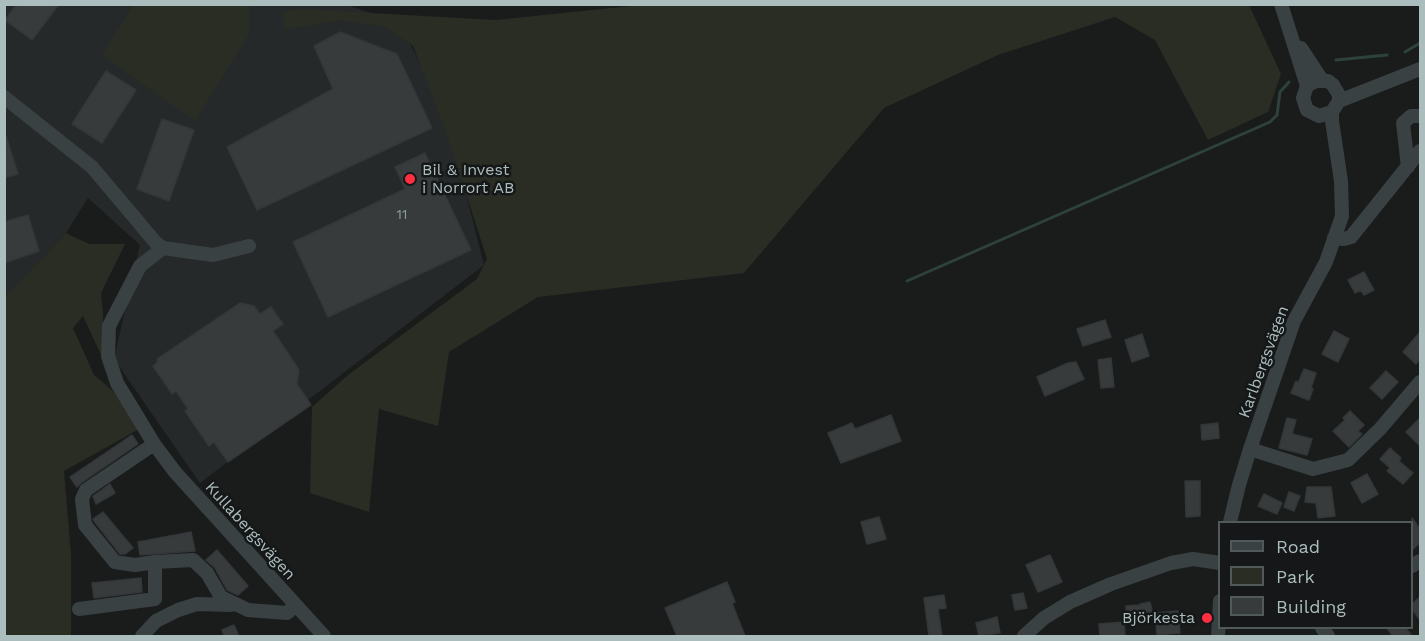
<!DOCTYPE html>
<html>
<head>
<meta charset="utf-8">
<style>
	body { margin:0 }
	#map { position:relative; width:1425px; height:641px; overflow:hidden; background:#1a1c1c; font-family:"Work Sans",sans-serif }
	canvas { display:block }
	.frame { position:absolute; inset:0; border:6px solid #abbdbc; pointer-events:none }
	.legend { position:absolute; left:1218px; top:521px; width:195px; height:108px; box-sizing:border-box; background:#151718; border:2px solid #51595a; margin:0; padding:8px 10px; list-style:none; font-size:18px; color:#abbdbc }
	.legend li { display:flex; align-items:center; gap:12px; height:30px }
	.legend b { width:30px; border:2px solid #51595a }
</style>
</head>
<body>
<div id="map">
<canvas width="1425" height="641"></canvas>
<div class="frame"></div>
<ul class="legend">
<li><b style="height:8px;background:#3a4142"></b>Road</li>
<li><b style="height:16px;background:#292d23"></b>Park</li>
<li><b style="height:16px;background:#373b3c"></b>Building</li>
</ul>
</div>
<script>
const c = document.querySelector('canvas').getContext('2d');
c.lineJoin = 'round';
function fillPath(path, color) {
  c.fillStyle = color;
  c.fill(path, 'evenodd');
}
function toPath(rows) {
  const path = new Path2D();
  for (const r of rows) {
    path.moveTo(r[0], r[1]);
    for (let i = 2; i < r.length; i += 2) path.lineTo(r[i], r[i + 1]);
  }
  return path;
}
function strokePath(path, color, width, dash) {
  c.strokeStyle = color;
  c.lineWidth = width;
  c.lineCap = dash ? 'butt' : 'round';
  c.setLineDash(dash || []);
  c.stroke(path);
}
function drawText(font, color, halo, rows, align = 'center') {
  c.font = font + ' "Work Sans",sans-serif';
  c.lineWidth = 5;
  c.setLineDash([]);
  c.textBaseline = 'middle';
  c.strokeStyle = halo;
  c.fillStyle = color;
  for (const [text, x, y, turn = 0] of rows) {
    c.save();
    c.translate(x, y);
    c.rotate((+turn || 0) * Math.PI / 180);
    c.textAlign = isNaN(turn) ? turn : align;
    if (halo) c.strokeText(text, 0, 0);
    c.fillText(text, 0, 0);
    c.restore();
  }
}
fillPath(toPath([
	[344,4,400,23,447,119,484,265,200,483,114,359,140,245,88,198,66,233,5,298,5,5]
]), '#26292a');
fillPath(toPath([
	[134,4,249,5,249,34,195,121,102,55],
	[650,4,1249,5,1281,74,1268,112,1208,140,1155,40,1115,17,998,55,884,108,744,273,538,297,449,352,438,426,379,409,369,512,310,493,312,407,348,375,477,279,487,259,448,137,413,46,386,27,339,20,284,30,283,13,298,9,496,20],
	[66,233,89,244,125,244,101,293,103,314,102,357,83,316,73,328,94,375,120,397,139,429,64,471,71,554,71,636,5,636,4,298]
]), '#292d23');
strokePath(toPath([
	[1405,52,1420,43],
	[1336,60,1387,55],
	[907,281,1270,122,1277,115,1280,92,1289,82]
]), '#2e423c', 3);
const building = toPath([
	[17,4,59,4,32,40,5,20,17,4],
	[340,32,397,54,432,128,257,210,227,147,333,89,314,46,340,32],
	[106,71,136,90,102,143,72,124,106,71],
	[162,119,194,130,169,201,137,189,162,119],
	[6,136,18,174,4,178,4,137,6,136],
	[425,153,471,250,328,317,293,242,405,189,395,167,425,153],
	[28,215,39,251,4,263,4,222,28,215],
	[1364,272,1374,290,1364,295,1361,290,1355,293,1348,280,1364,272],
	[240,303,254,306,260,314,271,307,283,324,273,331,299,370,297,384,311,405,228,462,214,442,209,446,185,411,188,409,176,391,172,394,153,366,158,362,157,359,240,303],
	[1105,320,1111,337,1083,346,1077,329,1105,320],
	[1334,331,1349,339,1338,362,1322,354,1334,331],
	[1420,332,1420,359,1416,364,1403,352,1420,332],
	[1142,334,1149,356,1132,362,1125,340,1142,334],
	[1111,358,1114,387,1101,388,1098,360,1111,358],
	[1076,362,1084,379,1045,396,1037,377,1068,363,1076,362],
	[1304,369,1316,373,1311,388,1313,389,1309,400,1291,393,1296,381,1298,383,1304,369],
	[1386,371,1398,382,1382,399,1370,388,1386,371],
	[1350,411,1364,425,1358,431,1362,434,1349,447,1333,431,1345,420,1343,418,1350,411],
	[891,415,901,441,841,463,828,433,852,423,855,429,891,415],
	[1287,418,1296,420,1292,434,1312,439,1307,455,1279,448,1287,418],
	[1420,418,1420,446,1406,432,1420,418],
	[1218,423,1219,438,1202,440,1201,425,1218,423],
	[132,435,138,444,81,483,77,487,70,477,132,435],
	[1390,448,1401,458,1399,461,1413,473,1403,484,1387,471,1390,468,1380,459,1390,448],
	[1367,474,1378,494,1362,503,1351,483,1367,474],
	[1185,481,1200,481,1200,516,1186,517,1185,481],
	[110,484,115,493,96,504,93,496,110,484],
	[1307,487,1331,487,1335,516,1318,518,1316,503,1305,502,1307,487],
	[1289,492,1300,496,1294,511,1284,507,1289,492],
	[1264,494,1282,503,1277,514,1258,506,1264,494],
	[103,512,133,548,125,554,120,554,94,521,93,519,103,512],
	[879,517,886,539,867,544,861,522,879,517],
	[1412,518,1420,529,1420,543,1412,550,1412,518],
	[191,532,195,551,140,555,138,542,191,532],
	[217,550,248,586,238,595,227,590,215,568,206,560,217,550],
	[1050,555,1062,582,1038,592,1026,565,1050,555],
	[141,578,142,592,94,598,92,583,141,578],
	[727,582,735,602,732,603,745,636,677,636,665,608,727,582],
	[1023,593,1027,608,1015,610,1012,595,1023,593],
	[944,595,946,608,938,609,942,636,929,636,924,598,944,595],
	[1420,597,1420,620,1412,609,1412,604,1420,597],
	[1150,602,1153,614,1137,617,1137,620,1127,621,1126,606,1140,605,1140,604,1150,602],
	[1178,611,1180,633,1157,635,1155,613,1178,611],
	[997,617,1000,633,979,636,976,623,997,617],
	[1124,622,1125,636,1100,636,1099,624,1124,622],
	[234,625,239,636,224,636,222,630,234,625],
	[1386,627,1405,627,1412,636,1393,636,1386,627]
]);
fillPath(building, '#373b3c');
strokePath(building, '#333739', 1.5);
strokePath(toPath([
	[1281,4,1307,86],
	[1301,48,1322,80],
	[4,97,92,167,156,243,163,248,213,255,249,246],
	[1339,101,1420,69],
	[1408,167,1403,123,1411,116,1420,116],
	[1334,238,1344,239,1351,237,1420,151],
	[163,248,140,266,109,326,108,356,117,383,154,444,175,472,324,636],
	[154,444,86,490,82,499,85,525,115,562,135,565,155,562],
	[1250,449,1313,469,1348,460,1380,429,1420,382],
	[1230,522,1239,485,1250,449,1294,321,1326,262,1342,216,1341,181,1332,121,1332,112,1339,101,1339,95,1333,85,1328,81,1316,81,1307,86,1303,98,1307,110,1319,116,1332,112],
	[1412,566,1420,561],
	[79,609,155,599,155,562,193,560,207,573,221,597,248,610,287,613,295,606],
	[1322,628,1328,636],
	[142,636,156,621,178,610,197,604,231,605],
	[1024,636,1044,618,1070,602,1111,584,1171,563,1193,559,1220,563],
	[1218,636,1220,601]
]), '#3a4142', 14);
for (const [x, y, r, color] of [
	[410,179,6,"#ff2f41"],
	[1207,618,6,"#ff2f41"]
]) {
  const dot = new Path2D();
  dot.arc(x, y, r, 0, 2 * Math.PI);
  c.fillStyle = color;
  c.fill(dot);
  strokePath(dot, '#151718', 2);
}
drawText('14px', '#8e9c9c', null, [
	["11",402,215]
]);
drawText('16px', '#abbdbc', '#151718', [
	["Bil & Invest",422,170],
	["i Norrort AB",422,188],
	["Björkesta",1195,618,"right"]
], 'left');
drawText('16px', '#abbdbc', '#151718', [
	["Karlbergsvägen",1264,362,-70],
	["Kullabergsvägen",250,531,48]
]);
</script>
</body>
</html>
